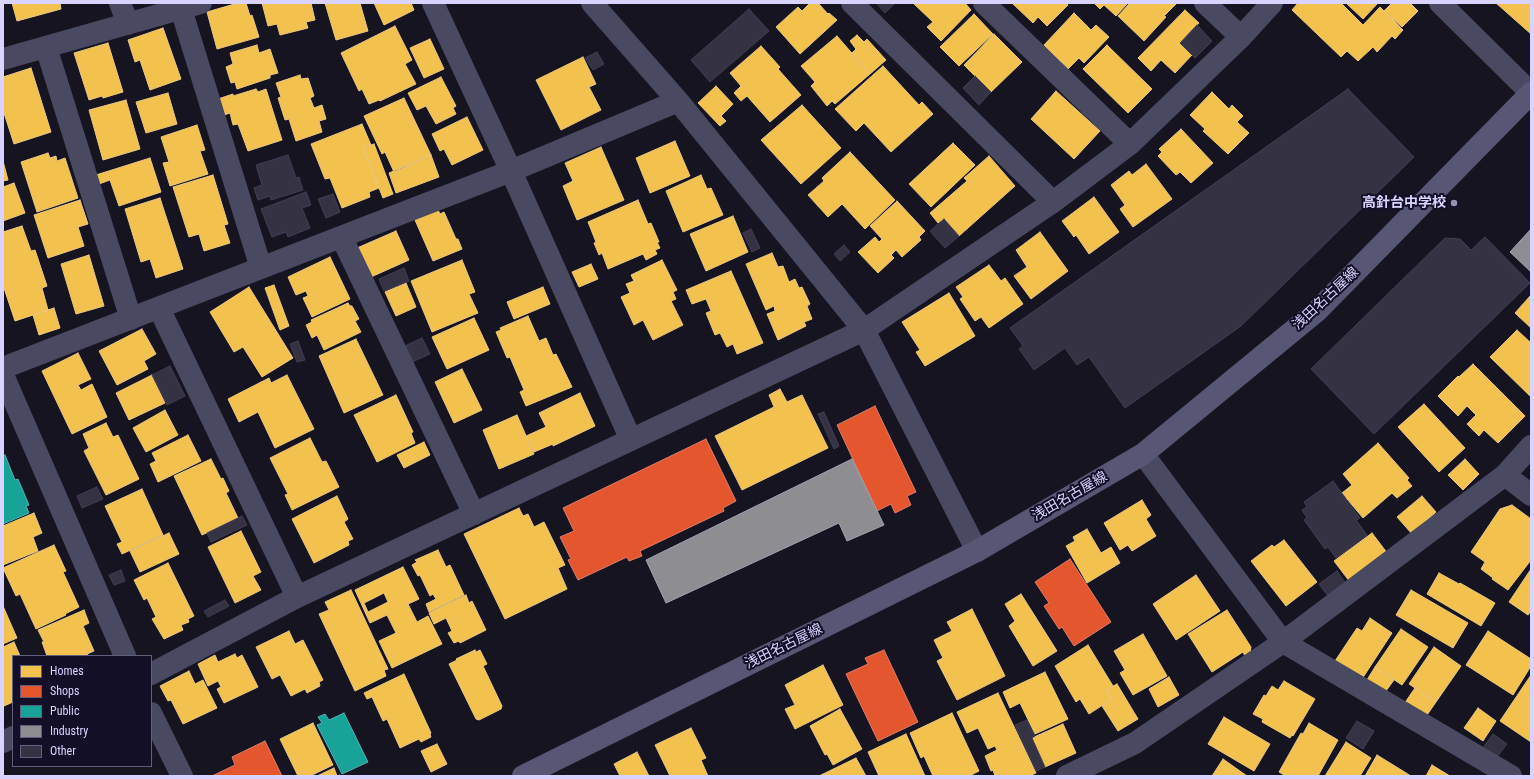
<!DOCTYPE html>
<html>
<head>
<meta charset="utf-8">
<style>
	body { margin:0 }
	#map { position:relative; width:1534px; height:779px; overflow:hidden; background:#161421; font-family:"Roboto Condensed",sans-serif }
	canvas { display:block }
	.frame { position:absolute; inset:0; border:4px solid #d9d4ff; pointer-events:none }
	.legend { position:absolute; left:12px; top:655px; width:140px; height:112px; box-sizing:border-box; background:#130f26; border:1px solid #625e7d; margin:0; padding:5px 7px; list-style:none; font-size:12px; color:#d9d4ff }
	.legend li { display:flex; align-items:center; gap:8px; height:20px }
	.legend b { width:20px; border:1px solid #625e7d }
</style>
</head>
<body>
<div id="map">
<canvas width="1534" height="779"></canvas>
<div class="frame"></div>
<ul class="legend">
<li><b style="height:11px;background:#f2c14e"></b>Homes</li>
<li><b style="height:11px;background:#e4572e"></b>Shops</li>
<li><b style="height:11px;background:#17a398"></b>Public</li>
<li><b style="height:11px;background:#8d8d92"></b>Industry</li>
<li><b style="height:11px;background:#343243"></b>Other</li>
</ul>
</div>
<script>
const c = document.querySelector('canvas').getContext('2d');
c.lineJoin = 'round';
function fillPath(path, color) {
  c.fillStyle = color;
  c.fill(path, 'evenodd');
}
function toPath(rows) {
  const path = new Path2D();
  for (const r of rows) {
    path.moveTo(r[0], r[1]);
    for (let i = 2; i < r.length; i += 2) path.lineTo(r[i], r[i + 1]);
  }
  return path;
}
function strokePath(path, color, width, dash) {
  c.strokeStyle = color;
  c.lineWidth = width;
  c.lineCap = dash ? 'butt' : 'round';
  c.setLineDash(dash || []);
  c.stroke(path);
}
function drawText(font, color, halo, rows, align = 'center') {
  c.font = font + ' "Roboto Condensed","Noto Sans JP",sans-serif';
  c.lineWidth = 4;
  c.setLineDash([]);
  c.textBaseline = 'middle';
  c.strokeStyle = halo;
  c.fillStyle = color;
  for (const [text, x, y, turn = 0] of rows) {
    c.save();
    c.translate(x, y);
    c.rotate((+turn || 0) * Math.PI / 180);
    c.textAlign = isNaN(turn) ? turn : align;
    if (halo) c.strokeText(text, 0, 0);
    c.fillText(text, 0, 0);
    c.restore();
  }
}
const homes = toPath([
	[12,3,60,3,61,9,17,21,12,3],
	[238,3,246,3,250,16,252,15,259,37,217,49,207,12,238,3],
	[262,3,311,3,315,20,306,22,308,28,280,35,277,24,268,26,262,3],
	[325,3,360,3,368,31,336,40,325,3],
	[374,3,411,3,414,10,384,25,374,3],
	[810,3,818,3,828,14,829,13,837,20,800,54,776,27,798,7,802,11,810,3],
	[913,3,965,3,971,10,941,41,927,27,933,22,913,3],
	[1012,3,1066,3,1068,5,1047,26,1038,17,1033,23,1012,3],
	[1094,3,1128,3,1116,16,1104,5,1100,9,1094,3],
	[1130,3,1175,3,1176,4,1164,16,1166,17,1144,41,1118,16,1130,3],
	[1298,3,1341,3,1363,25,1380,7,1403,30,1395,39,1392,36,1377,52,1373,47,1358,61,1347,51,1341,57,1292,10,1298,3],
	[1346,3,1378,3,1363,19,1346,3],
	[1392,3,1410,3,1418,11,1402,27,1384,11,1392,3],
	[1496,3,1531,3,1531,34,1496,3],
	[1185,10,1199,23,1180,43,1192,55,1175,73,1161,60,1151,71,1138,58,1185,10],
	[1074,13,1091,30,1096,25,1109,37,1084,63,1079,58,1068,69,1044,45,1074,13],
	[974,14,993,34,959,66,940,47,974,14],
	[395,26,412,60,405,64,416,84,380,101,379,100,369,104,362,89,359,91,341,53,395,26],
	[163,28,181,79,150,90,140,60,135,62,128,40,163,28],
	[994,34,1022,62,991,92,964,65,994,34],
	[857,35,864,42,867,39,886,60,870,74,852,53,856,49,850,41,857,35],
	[837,36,870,74,835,104,832,101,827,106,811,86,815,82,801,66,837,36],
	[430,39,444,69,424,78,410,48,430,39],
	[108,43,123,92,103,98,102,96,89,100,74,53,108,43],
	[257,45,259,53,270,49,278,73,270,75,270,78,237,89,235,82,231,83,226,67,233,64,230,53,257,45],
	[1107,45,1152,89,1128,113,1083,69,1107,45],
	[761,46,780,67,778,69,801,95,770,122,747,96,741,101,734,93,741,86,730,73,761,46],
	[583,57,596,84,589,87,601,110,561,130,536,80,583,57],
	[883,66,919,105,922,102,933,114,891,152,864,123,856,131,835,109,883,66],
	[31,68,51,132,14,144,3,110,3,77,31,68],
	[300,75,301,79,308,78,314,96,310,98,314,108,322,105,326,119,319,121,322,132,296,141,289,119,285,120,278,98,281,97,276,83,300,75],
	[441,77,456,106,453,108,456,114,436,124,426,106,417,110,408,93,441,77],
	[716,86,733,104,721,116,726,121,720,126,698,103,716,86],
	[256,89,258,92,266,89,282,140,248,151,238,124,233,125,230,113,224,115,218,99,233,94,233,96,256,89],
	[1056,91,1100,131,1074,159,1031,119,1056,91],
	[1212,92,1229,109,1232,105,1243,116,1237,122,1249,133,1228,154,1203,131,1205,129,1190,115,1212,92],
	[168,93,177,124,146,133,136,102,168,93],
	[404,98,431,155,394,172,385,152,382,154,364,116,404,98],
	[126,100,140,149,103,160,89,110,126,100],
	[802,105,841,148,801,184,761,140,802,105],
	[467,117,483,150,452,165,444,149,440,151,432,134,467,117],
	[362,124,371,145,363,148,379,188,369,192,370,197,342,208,330,178,325,179,311,144,362,124],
	[197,125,205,150,200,151,208,174,170,186,163,163,169,162,161,137,197,125],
	[1181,129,1213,163,1191,183,1180,172,1176,175,1158,156,1162,152,1159,149,1181,129],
	[675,141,690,176,650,193,636,158,675,141],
	[953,143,975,165,931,207,909,184,953,143],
	[374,144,393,194,383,198,363,148,374,144],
	[601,147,624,200,577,220,563,186,573,181,565,163,601,147],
	[850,152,895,200,865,229,842,204,828,217,808,195,824,181,822,178,850,152],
	[48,153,50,158,56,156,57,161,65,158,78,198,37,212,21,162,48,153],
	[431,155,439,177,396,193,389,173,431,155],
	[989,156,1015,186,959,236,944,219,938,223,930,213,967,181,964,178,989,156],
	[150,158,161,192,119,206,110,180,99,184,96,175,150,158],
	[3,161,8,180,3,181,3,161],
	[1146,164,1172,199,1133,227,1120,209,1125,205,1111,185,1129,171,1132,175,1146,164],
	[213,175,228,224,224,225,230,243,204,251,199,234,189,237,173,187,213,175],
	[701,175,707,189,711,188,723,215,683,232,666,191,701,175],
	[14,183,25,213,3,221,3,187,14,183],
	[1094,197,1119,232,1089,254,1076,235,1074,237,1062,221,1094,197],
	[160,198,183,269,156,278,150,259,141,262,125,209,160,198],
	[80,200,88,224,78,227,84,246,48,258,34,215,80,200],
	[638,200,648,224,651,223,659,242,657,242,660,248,655,250,657,254,646,260,643,254,608,269,602,253,599,255,594,243,596,242,588,222,638,200],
	[897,201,925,231,919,237,921,240,902,257,896,250,891,255,894,258,878,273,858,252,875,237,879,242,882,239,870,226,897,201],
	[438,210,440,214,444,212,456,239,458,239,462,249,433,261,415,220,438,210],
	[733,216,748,252,706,271,690,234,733,216],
	[22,226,31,251,35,250,47,286,42,288,48,310,15,321,3,285,3,232,22,226],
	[396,231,409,260,371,277,357,248,396,231],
	[1040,232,1068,271,1031,299,1014,276,1027,267,1016,250,1040,232],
	[772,253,778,267,783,266,789,282,795,279,799,288,802,287,810,304,807,306,812,319,804,322,806,326,778,340,767,314,775,311,774,306,766,310,746,264,772,253],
	[89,255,104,306,76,314,61,264,89,255],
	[330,257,350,299,312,317,303,298,308,296,306,291,296,295,288,277,330,257],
	[462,260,475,292,469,294,478,313,432,332,411,281,462,260],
	[662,260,677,290,673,292,676,299,671,301,683,325,653,340,643,320,634,325,621,297,630,293,626,284,634,281,631,275,662,260],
	[591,264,598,279,579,287,572,272,591,264],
	[989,265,1001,281,1005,278,1023,304,989,328,981,317,975,321,960,299,963,297,956,287,989,265],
	[731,271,763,343,737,354,733,344,727,347,720,333,715,335,706,313,711,311,706,299,692,304,686,290,731,271],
	[406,283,416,307,396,316,385,292,406,283],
	[274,285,289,326,280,330,265,288,274,285],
	[249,287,293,358,262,377,243,347,234,352,210,312,249,287],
	[543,287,550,304,514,319,507,302,543,287],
	[949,293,975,336,925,366,916,352,920,350,902,322,949,293],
	[1531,295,1531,328,1515,313,1531,295],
	[348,303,350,306,352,306,359,319,355,321,361,332,324,350,317,335,312,338,306,325,312,322,311,320,348,303],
	[54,308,60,328,39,335,33,315,54,308],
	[528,316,539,341,546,338,553,355,556,354,572,387,526,406,520,392,524,390,510,357,507,358,496,332,501,330,500,328,528,316],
	[474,318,489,350,447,369,432,337,474,318],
	[142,329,156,354,144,361,148,369,117,385,99,351,142,329],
	[1517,330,1531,343,1531,397,1490,357,1517,330],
	[356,339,383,395,344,413,319,356,356,339],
	[78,353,91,379,78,385,81,390,92,384,107,417,72,434,42,371,78,353],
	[1473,364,1525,416,1498,443,1484,430,1479,436,1467,424,1476,415,1467,406,1458,416,1438,396,1458,376,1459,377,1473,364],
	[462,369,482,410,454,423,435,382,462,369],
	[152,375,165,403,129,420,116,393,152,375],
	[287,375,314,429,275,448,258,412,239,422,228,399,269,378,271,383,287,375],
	[780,389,787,402,802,395,828,448,742,490,715,436,774,407,769,395,780,389],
	[580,393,595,426,553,446,553,444,534,452,526,436,546,427,539,413,580,393],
	[396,395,413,432,411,433,415,443,377,462,354,415,396,395],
	[1424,404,1465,448,1439,472,1398,427,1424,404],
	[165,410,178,435,146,452,133,428,165,410],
	[517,415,534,454,499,469,483,430,517,415],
	[106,423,113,437,118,435,139,479,106,495,84,451,89,448,83,434,106,423],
	[188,435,201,461,158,482,150,464,156,461,152,453,188,435],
	[310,438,322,462,326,461,339,487,292,510,285,495,288,494,270,458,310,438],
	[424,442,430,455,404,468,397,455,424,442],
	[1378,443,1409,478,1407,480,1412,486,1397,498,1392,493,1363,518,1342,493,1352,485,1343,474,1378,443],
	[211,459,221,479,223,478,229,491,226,493,238,518,202,535,174,476,211,459],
	[1465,459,1479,474,1463,490,1448,475,1465,459],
	[142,489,163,535,122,554,117,544,122,542,105,506,142,489],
	[337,496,348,519,344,522,353,539,348,541,349,545,314,563,292,519,337,496],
	[1422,496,1436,512,1412,534,1397,517,1422,496],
	[1142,500,1151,515,1146,519,1156,536,1132,551,1128,545,1120,550,1104,523,1142,500],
	[1512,505,1531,519,1531,560,1508,590,1492,579,1493,578,1481,569,1485,562,1471,552,1500,509,1512,505],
	[519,508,523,516,528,514,534,527,544,522,565,565,558,568,567,589,505,619,464,534,519,508],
	[34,513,42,533,33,537,38,551,3,565,3,526,34,513],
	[1087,529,1101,553,1111,547,1120,563,1087,583,1066,546,1075,541,1073,537,1087,529],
	[241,531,261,572,253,576,261,590,235,603,208,547,241,531],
	[169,533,179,554,140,572,130,551,169,533],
	[1372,533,1391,558,1353,586,1334,561,1372,533],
	[1284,540,1317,582,1286,606,1251,561,1272,545,1274,547,1284,540],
	[54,545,66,571,63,572,79,607,65,614,66,615,36,629,20,594,16,596,3,568,54,545],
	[438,550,446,567,450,565,464,595,429,612,426,604,436,599,433,594,430,596,420,575,418,576,412,565,417,562,415,560,438,550],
	[168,563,194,616,188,619,189,622,181,625,183,630,164,639,152,619,156,617,147,598,144,600,134,580,168,563],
	[403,567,419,599,408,604,417,622,428,616,442,644,392,668,379,641,396,633,387,615,370,623,355,590,403,567],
	[384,593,388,602,368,612,364,603,384,593],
	[1531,569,1531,611,1528,615,1509,602,1531,569],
	[1439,573,1459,584,1460,583,1495,603,1481,626,1427,594,1439,573],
	[1196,575,1220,611,1176,640,1153,604,1196,575],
	[351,590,388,669,384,670,386,676,355,691,319,614,329,610,325,602,351,590],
	[1411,590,1468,623,1453,648,1396,615,1411,590],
	[1021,594,1057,651,1033,666,1009,626,1015,621,1005,604,1021,594],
	[466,595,469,603,472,601,486,630,460,643,459,641,454,643,448,633,452,631,446,618,434,624,429,613,466,595],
	[3,606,17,638,3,644,3,606],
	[972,609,1005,676,957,700,937,661,943,658,934,640,952,631,947,622,972,609],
	[84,610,89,623,83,626,94,651,87,654,88,656,47,656,42,642,44,642,38,630,84,610],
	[1227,610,1251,647,1250,653,1245,656,1243,652,1212,672,1188,634,1227,610],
	[1370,618,1392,633,1362,679,1335,661,1357,628,1362,631,1370,618],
	[1401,629,1428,647,1402,685,1375,667,1401,629],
	[289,631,295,644,303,640,323,680,319,682,320,686,307,693,305,689,291,696,280,675,272,679,256,647,289,631],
	[1488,631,1531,659,1531,666,1513,695,1466,665,1488,631],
	[1143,634,1167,676,1133,695,1120,673,1125,670,1114,651,1143,634],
	[14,642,20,656,13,656,13,702,4,706,3,647,14,642],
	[1088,645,1113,686,1106,690,1112,699,1089,714,1080,699,1076,702,1055,666,1088,645],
	[1434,647,1461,666,1436,702,1409,684,1434,647],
	[475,650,476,652,480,650,487,664,483,666,502,706,501,709,479,720,476,719,449,664,457,660,456,659,475,650],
	[235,654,237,658,242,655,258,687,224,703,217,689,221,687,218,681,208,686,198,664,215,655,218,662,235,654],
	[823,665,843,705,795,729,785,709,795,705,785,685,823,665],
	[1375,667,1394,680,1383,695,1365,683,1375,667],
	[189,671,195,684,203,680,217,708,183,724,171,700,168,701,160,686,189,671],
	[1045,672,1068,719,1035,734,1020,703,1010,708,1003,692,1045,672],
	[404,674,431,733,430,734,431,737,421,742,419,739,400,748,387,719,383,721,372,697,367,699,364,693,404,674],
	[1531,675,1531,742,1500,721,1531,675],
	[1169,677,1179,695,1158,707,1149,689,1169,677],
	[1284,681,1315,699,1293,736,1292,735,1290,738,1262,722,1263,719,1253,714,1264,695,1266,696,1272,686,1278,690,1284,681],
	[1117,684,1138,719,1118,731,1102,706,1112,699,1106,690,1117,684],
	[1415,688,1436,702,1425,718,1404,704,1415,688],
	[998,693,1036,773,1029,776,1001,776,1000,774,995,776,993,770,991,771,985,756,997,750,995,746,988,749,978,728,967,733,957,712,998,693],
	[1478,708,1496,721,1483,741,1464,728,1478,708],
	[840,709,862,749,833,765,827,754,825,755,810,726,840,709],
	[952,713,979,771,969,776,933,776,924,756,921,758,910,733,952,713],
	[1224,717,1270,744,1254,771,1208,744,1224,717],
	[313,723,333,765,310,776,298,776,280,739,313,723],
	[1309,723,1338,740,1318,776,1286,776,1279,772,1301,733,1303,734,1309,723],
	[1063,724,1076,753,1045,767,1032,738,1063,724],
	[691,728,706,758,701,760,708,776,670,776,655,745,691,728],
	[906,734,925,776,879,776,868,752,906,734],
	[1346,742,1371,758,1360,776,1325,776,1346,742],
	[437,744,447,764,431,772,421,751,437,744],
	[637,752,649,776,620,776,614,764,637,752],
	[1377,755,1411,776,1365,776,1377,755],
	[856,758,866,776,819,776,856,758],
	[1223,759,1247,776,1212,776,1223,759],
	[1432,765,1450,776,1426,776,1432,765],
	[334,768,337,776,340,775,341,776,317,776,334,768]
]);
fillPath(homes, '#f2c14e');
strokePath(homes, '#eac783', 1);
const shops = toPath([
	[875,406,916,492,907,496,911,505,895,513,891,504,877,511,837,425,875,406],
	[706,439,736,501,723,508,724,511,640,551,642,556,629,561,627,557,578,580,568,560,571,559,560,537,574,531,563,508,706,439],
	[1070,559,1111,622,1074,646,1062,627,1059,629,1044,606,1049,603,1035,582,1070,559],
	[884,650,918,722,878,741,846,674,868,664,865,658,884,650],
	[265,741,282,776,212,776,235,765,232,757,265,741]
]);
fillPath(shops, '#e4572e');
strokePath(shops, '#e17c6d', 1);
const public = toPath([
	[5,455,15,480,18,479,29,505,26,506,29,513,3,524,3,456,5,455],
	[344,713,368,762,342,774,317,725,322,723,318,717,325,714,329,720,344,713]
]);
fillPath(public, '#17a398');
strokePath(public, '#51b2b7', 1);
const industry = toPath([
	[1531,229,1531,272,1510,252,1531,229],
	[852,459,884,525,847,541,839,523,666,603,646,560,852,459]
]);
fillPath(industry, '#8d8d92');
strokePath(industry, '#a4a2b3', 1);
const building = toPath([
	[876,3,895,3,885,13,876,3],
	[749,9,769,31,710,82,691,60,749,9],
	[1197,25,1212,41,1195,58,1180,43,1197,25],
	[597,52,604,64,593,70,585,58,597,52],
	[975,76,991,92,979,105,963,88,975,76],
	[1348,89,1414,157,1241,326,1125,408,1089,357,1077,365,1065,348,1034,370,1019,349,1023,346,1010,328,1348,89],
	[288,155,296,178,299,177,303,190,271,200,270,196,258,200,254,188,262,185,256,165,288,155],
	[306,192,311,205,302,208,310,228,288,237,286,232,272,237,261,209,306,192],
	[333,194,340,212,326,218,318,199,333,194],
	[944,219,959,236,945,248,930,231,944,219],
	[751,229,760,248,752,252,743,233,751,229],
	[1485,237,1530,283,1374,434,1311,369,1445,238,1460,239,1471,250,1485,237],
	[844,245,850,252,840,261,834,254,844,245],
	[404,268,409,281,384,291,379,279,404,268],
	[422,338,430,354,412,362,405,346,422,338],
	[298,341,305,360,297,362,290,344,298,341],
	[170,366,185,396,167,405,152,375,170,366],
	[824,412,839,446,834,449,818,414,824,412],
	[1333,481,1360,518,1356,520,1367,535,1336,558,1328,547,1325,549,1304,520,1307,518,1302,510,1307,507,1304,502,1333,481],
	[97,487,103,499,82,508,77,496,97,487],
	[242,516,247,525,211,542,207,533,242,516],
	[121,570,125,581,114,585,109,575,121,570],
	[1337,571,1348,587,1331,600,1319,584,1337,571],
	[225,600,229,606,208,617,204,611,225,600],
	[1027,720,1035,736,1032,738,1045,767,1036,771,1015,725,1027,720],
	[1357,721,1374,731,1363,749,1346,738,1357,721],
	[1493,734,1507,744,1496,758,1483,748,1493,734]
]);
fillPath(building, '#343243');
strokePath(building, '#433f54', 1);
strokePath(toPath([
	[120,3,128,24],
	[433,3,511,171,631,440],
	[592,3,678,101,864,330,977,551],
	[852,3,1053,202],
	[984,3,1130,144],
	[1205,3,1241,37],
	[1440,3,1531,93],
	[181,9,261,268],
	[46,47,131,319],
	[3,59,201,3],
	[342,238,474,514],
	[159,308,297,597],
	[3,368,511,171,678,101],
	[3,375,125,656],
	[1143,454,1283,642,1511,776],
	[1505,475,1531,495],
	[151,674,297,597,864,330,1053,202,1130,144,1241,37,1272,3],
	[151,713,182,776],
	[3,742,13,737],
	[1067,776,1135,743,1283,642,1505,475,1531,446]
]), '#4a4962', 22);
strokePath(toPath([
	[523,776,977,551,1143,454,1317,311,1531,93]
]), '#575674', 22);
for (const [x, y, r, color] of [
	[1454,203,4,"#9591b1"]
]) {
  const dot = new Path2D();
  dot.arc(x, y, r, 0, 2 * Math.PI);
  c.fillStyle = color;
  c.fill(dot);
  strokePath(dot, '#130f26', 1.5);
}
drawText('bold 14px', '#d9d4ff', '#130f26', [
	["高針台中学校",1446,203]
], 'right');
drawText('14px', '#d9d4ff', '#130f26', [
	["浅田名古屋線",1326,299,-43],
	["浅田名古屋線",1070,497,-30],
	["浅田名古屋線",784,647,-26]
]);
</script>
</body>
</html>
